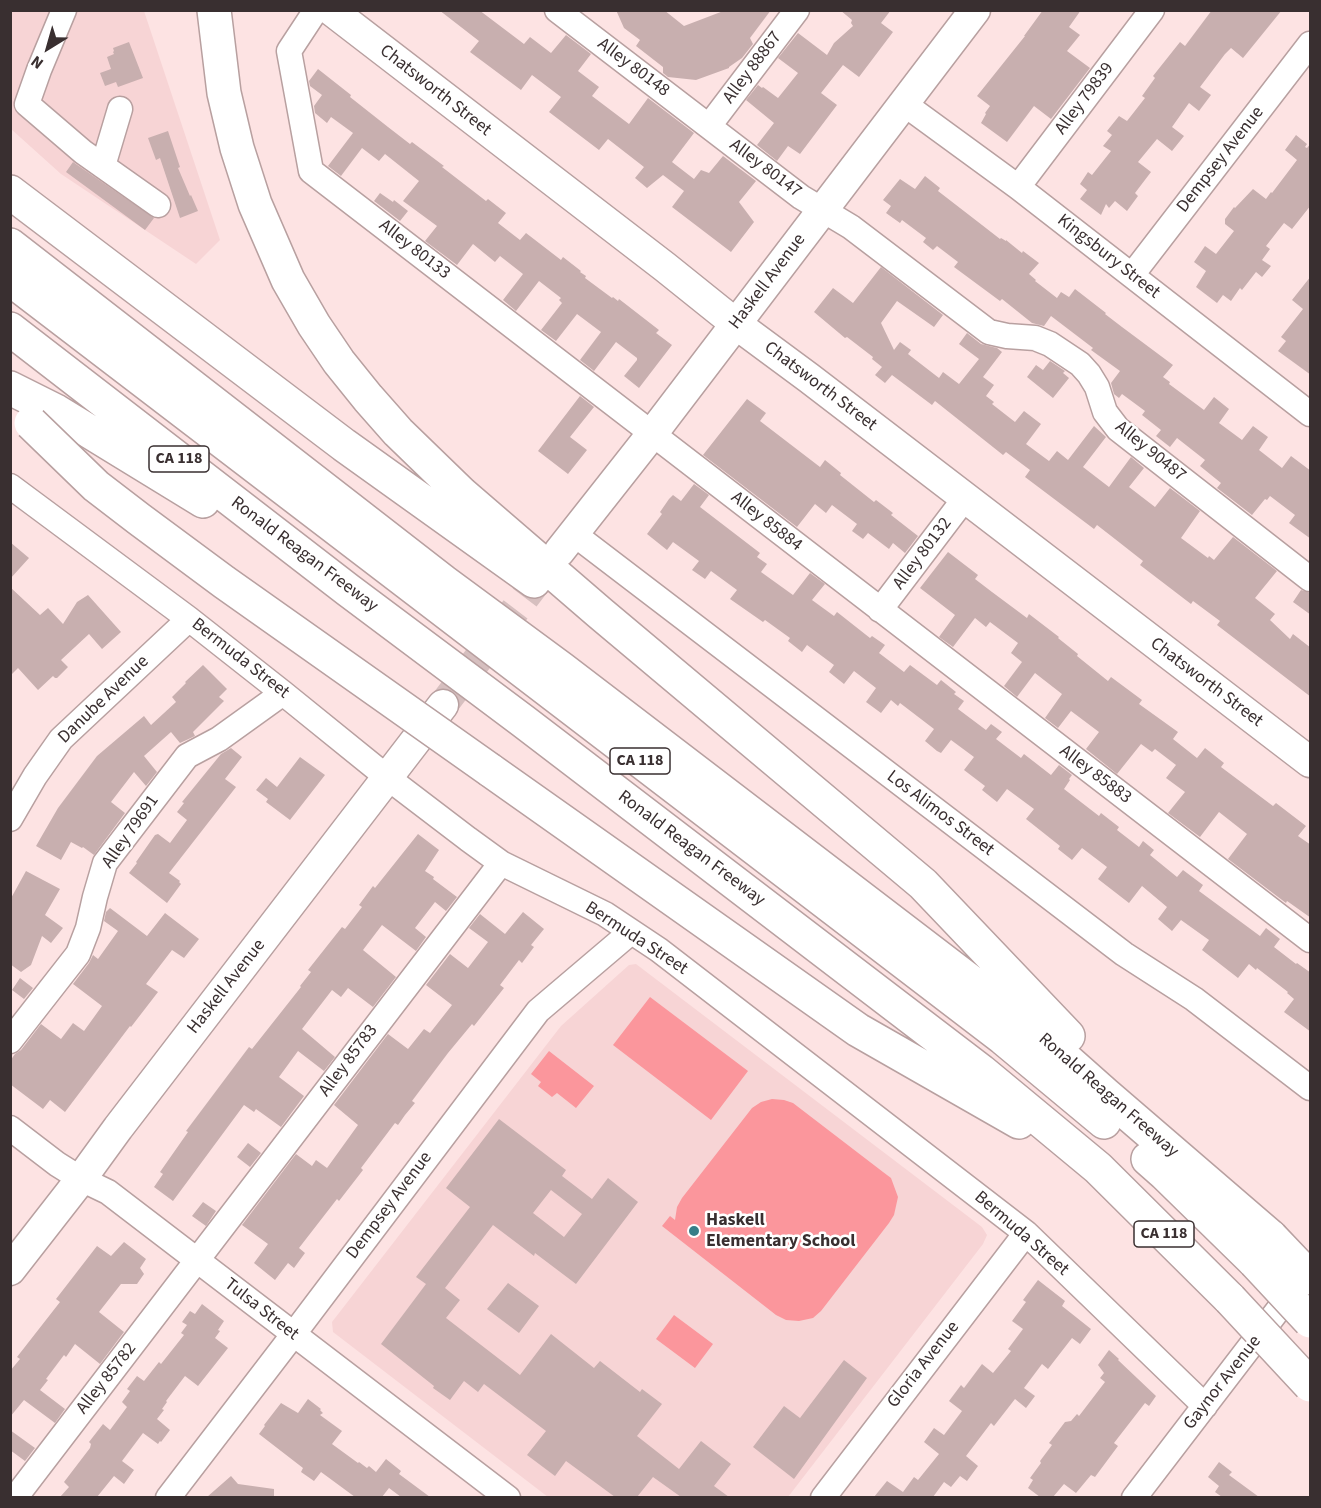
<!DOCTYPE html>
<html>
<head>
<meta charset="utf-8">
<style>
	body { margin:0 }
	#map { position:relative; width:1321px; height:1508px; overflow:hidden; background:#fde3e3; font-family:"Source Sans 3",sans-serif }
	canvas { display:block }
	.frame { position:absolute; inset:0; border:12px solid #392f30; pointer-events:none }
	.north { position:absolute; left:18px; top:18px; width:60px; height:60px; -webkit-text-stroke:4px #fff; paint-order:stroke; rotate:217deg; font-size:16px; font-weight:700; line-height:24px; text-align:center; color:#392f30 }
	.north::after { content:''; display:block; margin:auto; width:21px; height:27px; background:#392f30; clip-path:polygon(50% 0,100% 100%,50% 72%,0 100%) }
</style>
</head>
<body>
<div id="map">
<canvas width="1321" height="1508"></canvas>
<div class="frame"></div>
<div class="north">N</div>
</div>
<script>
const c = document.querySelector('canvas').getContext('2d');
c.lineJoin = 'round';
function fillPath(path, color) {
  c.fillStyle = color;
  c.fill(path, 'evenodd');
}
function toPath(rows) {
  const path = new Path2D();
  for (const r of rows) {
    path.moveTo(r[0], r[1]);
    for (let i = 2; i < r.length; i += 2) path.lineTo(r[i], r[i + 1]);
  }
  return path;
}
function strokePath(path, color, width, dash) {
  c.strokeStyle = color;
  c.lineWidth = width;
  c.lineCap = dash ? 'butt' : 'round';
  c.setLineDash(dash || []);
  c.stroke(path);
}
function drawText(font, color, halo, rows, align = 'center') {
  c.font = font + ' "Source Sans 3",sans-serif';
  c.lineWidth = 5;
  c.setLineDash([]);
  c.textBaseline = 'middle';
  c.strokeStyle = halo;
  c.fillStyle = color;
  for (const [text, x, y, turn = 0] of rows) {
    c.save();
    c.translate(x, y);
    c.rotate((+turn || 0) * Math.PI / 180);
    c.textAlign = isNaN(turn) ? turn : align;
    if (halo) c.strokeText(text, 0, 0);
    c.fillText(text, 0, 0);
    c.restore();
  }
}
fillPath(toPath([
	[11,11,144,11,220,240,196,264,61,174,11,129],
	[636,964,982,1227,987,1235,983,1244,788,1497,548,1497,333,1332,332,1322,561,1026,629,965]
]), '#f7d4d5');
fillPath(toPath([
	[650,997,748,1071,711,1120,613,1045],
	[549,1051,594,1086,576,1108,557,1093,552,1097,538,1086,541,1082,531,1074],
	[772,1099,784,1100,793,1103,883,1172,891,1178,898,1197,894,1215,889,1223,821,1311,813,1318,799,1321,786,1320,776,1315,662,1226,670,1216,675,1220,677,1207,682,1198,752,1108,761,1102],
	[674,1315,713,1344,695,1368,656,1339]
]), '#fb969c');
fillPath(toPath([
	[439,10,479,10,524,44,530,37,551,53,566,35,591,54,578,71,599,87,592,96,629,124,648,98,694,133,672,162,694,179,701,170,709,173,723,156,756,181,739,202,754,222,731,252,672,207,684,191,663,175,647,188,635,178,644,167,608,139,599,150,549,112,561,97,532,75,521,90,470,52,479,41],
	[616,10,664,10,684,26,726,10,771,10,750,38,753,44,742,58,729,67,729,68,696,80,668,77,663,73,663,67,636,46,640,40,624,28],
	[840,10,891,10,881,23,893,32,859,77,843,65,821,93,837,105,800,154,788,146,777,161,757,145,774,123,746,100,758,85,762,88,763,87,778,98,798,73,778,58,798,33,827,55,834,43,853,26,851,23,852,20],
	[1043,10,1081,10,1069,27,1080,35,1067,51,1090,68,1051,119,1034,106,1007,142,981,123,986,114,985,113,990,106,977,96,1025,36,1024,36],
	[1212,10,1282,10,1243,58,1231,48,1225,54,1200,87,1211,95,1199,111,1189,103,1172,127,1184,136,1172,151,1157,139,1138,162,1151,172,1135,193,1138,196,1127,211,1115,201,1109,208,1106,204,1101,215,1080,199,1087,190,1080,184,1088,172,1092,175,1111,151,1103,146,1112,135,1107,131,1119,116,1127,121,1145,98,1142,96,1155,78,1153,76,1180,42,1185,46],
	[129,42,143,78,118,87,116,82,105,86,100,73,111,69,107,57,114,54,113,52,114,51,113,48],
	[318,69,351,95,350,97,388,127,410,144,412,142,444,166,442,167,486,201,488,199,506,213,498,223,520,240,526,233,561,260,563,257,581,271,580,272,586,276,585,278,612,298,613,297,618,301,619,299,659,330,656,333,672,345,639,388,624,376,637,360,637,358,616,342,594,371,580,360,601,332,577,314,556,341,541,330,562,303,559,300,561,298,539,281,516,311,503,300,523,274,500,256,495,262,473,244,457,265,425,241,437,226,403,201,419,181,385,154,379,161,362,148,341,176,328,166,353,133,331,117,327,123,315,113,314,106,322,95,310,86,309,81],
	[168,131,180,167,178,168,190,196,191,195,198,211,180,218,160,158,156,160,148,138],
	[1296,135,1307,144,1305,147,1307,148,1311,143,1311,205,1292,229,1284,223,1266,246,1270,249,1262,260,1271,266,1262,277,1256,272,1242,290,1240,288,1231,301,1223,295,1217,303,1196,287,1206,271,1194,262,1205,246,1216,254,1234,231,1225,224,1225,219,1234,207,1235,208,1253,189,1266,199,1271,192,1272,193,1297,160,1285,150],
	[73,162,154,218,145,230,66,172],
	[925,176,940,188,938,191,982,225,1000,239,1001,238,1006,241,1006,240,1022,253,1023,251,1039,263,1029,274,1036,280,1035,281,1057,298,1061,292,1069,297,1075,289,1106,313,1105,314,1122,327,1173,365,1163,377,1170,382,1169,384,1204,410,1214,397,1229,409,1219,423,1242,440,1253,426,1268,437,1259,450,1282,468,1291,456,1311,471,1311,539,1289,523,1295,515,1270,496,1267,500,1265,499,1252,515,1217,488,1221,483,1200,466,1205,460,1177,438,1170,447,1156,436,1161,430,1142,415,1145,411,1122,394,1119,398,1114,394,1111,383,1120,371,1091,350,1093,348,1051,316,1044,326,1032,323,1002,299,1000,301,954,267,958,262,937,246,933,250,923,242,926,238,902,220,900,223,886,213,891,206,883,200,900,179,915,189],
	[380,193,393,202,394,200,408,211,400,221,374,201],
	[881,267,943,315,934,327,897,301,881,323,894,350,900,342,911,350,908,354,939,378,943,372,959,384,979,359,959,344,967,333,981,344,997,348,1002,352,983,377,994,385,986,396,994,402,992,404,1015,422,1024,411,1041,424,1026,444,1049,461,1057,451,1068,460,1094,426,1106,437,1083,467,1109,487,1131,457,1144,468,1129,487,1155,507,1170,488,1200,511,1181,538,1208,558,1209,556,1214,560,1233,537,1277,571,1255,598,1275,614,1270,620,1290,639,1293,634,1311,648,1311,697,1217,625,1220,621,1193,601,1191,604,1140,565,1143,561,1115,539,1097,525,1094,529,1025,477,1030,470,1006,452,1003,455,935,401,932,405,892,375,885,383,875,375,882,367,872,359,873,357,847,337,845,338,814,312,833,288,853,303],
	[1311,276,1311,375,1278,351,1286,341,1281,337,1303,309,1292,300],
	[1050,361,1065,371,1063,373,1069,378,1053,398,1027,377,1036,365,1043,370],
	[580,396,594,407,570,437,587,450,568,474,538,451],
	[747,399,766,413,760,421,820,467,825,460,841,473,840,475,874,502,876,500,893,513,891,515,918,536,905,553,893,543,889,549,868,533,863,539,852,531,857,524,832,505,826,513,815,504,797,527,703,455],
	[694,484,709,495,700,507,760,553,757,557,767,564,761,572,793,595,810,573,825,584,812,600,834,616,837,612,870,638,872,636,885,645,879,653,904,672,910,665,937,685,941,680,956,692,954,694,964,701,958,709,986,730,991,724,1002,732,996,739,1021,758,1024,754,1051,775,1059,765,1072,775,1069,779,1070,780,1064,789,1099,816,1101,813,1119,827,1117,830,1139,847,1143,841,1154,850,1150,855,1177,877,1183,870,1203,885,1199,891,1260,936,1266,928,1280,939,1274,947,1296,964,1297,963,1311,973,1311,1032,1284,1012,1294,999,1287,993,1288,992,1257,968,1256,970,1249,964,1238,978,1202,950,1209,940,1181,920,1172,931,1158,919,1167,907,1142,886,1129,903,1098,879,1107,867,1082,848,1072,860,1058,849,1060,846,1026,819,1034,809,1007,789,997,802,982,790,985,786,964,770,974,757,951,740,941,753,937,751,925,741,934,729,900,703,898,706,891,700,881,713,866,702,876,688,854,671,844,684,829,672,834,665,807,645,802,652,788,641,790,638,765,620,763,622,730,599,737,590,711,571,705,579,692,570,699,561,673,542,667,550,647,534,662,514,660,512,669,499,673,495,681,501],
	[10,542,29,558,10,579],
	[948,552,978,575,975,579,992,592,1027,618,1029,614,1059,637,1058,638,1078,654,1077,656,1108,681,1111,677,1142,700,1139,704,1178,732,1173,739,1197,758,1205,748,1224,763,1221,767,1273,806,1276,803,1306,826,1298,836,1311,845,1311,918,1287,901,1286,903,1228,859,1247,834,1219,812,1200,837,1168,813,1185,792,1166,778,1176,765,1155,749,1152,752,1141,744,1117,774,1086,749,1099,732,1071,711,1058,728,1045,718,1062,694,1035,673,1017,697,1004,686,1022,662,1011,653,1018,643,990,622,986,627,975,618,953,647,939,637,955,615,920,588],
	[10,587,40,615,48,608,63,624,77,602,88,595,121,632,102,649,89,634,61,660,68,667,57,678,55,678,53,676,38,690,18,668,10,676],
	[1301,590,1311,593,1311,615,1293,602],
	[203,665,227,689,219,697,224,701,193,732,195,736,180,743,171,732,144,756,157,772,146,786,134,772,111,802,125,813,94,855,83,847,82,848,71,842,61,860,36,846,58,808,97,756,144,716,151,725,176,702,172,697,186,683,185,682],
	[231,748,242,757,225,779,236,787,169,873,180,881,179,882,181,884,167,903,129,873,137,863,136,862,155,835,158,834,170,843,187,820,177,812,184,803,182,802,221,754],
	[300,757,325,775,290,820,266,802,268,799,256,790,266,778,277,787],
	[418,834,439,850,425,871,434,877,433,879,457,897,446,911,435,902,415,928,426,937,416,951,382,925,363,950,396,977,373,1007,348,988,341,997,332,990,302,1029,335,1057,324,1071,298,1051,279,1077,304,1096,281,1127,256,1109,254,1112,244,1105,173,1201,154,1187,163,1174,160,1172,188,1132,186,1131,249,1047,252,1049,301,987,300,986,311,972,308,970,342,927,345,929,362,907,359,905,373,886,375,888],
	[26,871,60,889,45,915,63,928,51,943,42,936,31,965,21,972,10,964,10,900],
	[110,908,147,936,165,913,199,939,184,958,172,950,146,984,158,992,131,1027,130,1026,65,1112,50,1100,43,1109,10,1084,10,1061,15,1054,21,1050,41,1024,61,1039,73,1023,84,1031,102,1006,73,984,89,963,93,955,98,959,118,931,104,921,106,912],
	[523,912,544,929,531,945,534,947,522,963,519,960,500,985,504,988,474,1026,472,1024,448,1053,412,1101,415,1103,405,1115,398,1125,395,1123,361,1168,363,1170,339,1201,337,1199,299,1248,305,1253,294,1268,288,1263,275,1280,254,1263,268,1244,242,1225,296,1154,312,1166,316,1160,327,1168,358,1125,334,1105,388,1034,408,1049,424,1029,430,1033,452,1005,426,985,450,954,468,968,488,942,469,928,480,914,505,934],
	[20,978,33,988,24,999,12,990],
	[499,1119,566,1170,562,1176,592,1199,608,1178,638,1202,576,1284,535,1253,534,1256,493,1225,445,1288,460,1300,446,1318,520,1375,551,1334,594,1368,600,1361,640,1392,642,1389,662,1404,637,1436,679,1469,701,1441,731,1464,714,1486,729,1497,681,1497,653,1477,637,1497,615,1497,566,1461,555,1476,527,1455,546,1431,484,1384,478,1392,464,1381,450,1400,433,1388,434,1386,381,1344,426,1284,416,1277,470,1207,446,1188],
	[551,1190,582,1214,564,1237,533,1213],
	[248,1143,261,1153,250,1167,237,1157],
	[203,1202,216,1211,206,1226,192,1216],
	[124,1242,146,1259,140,1268,144,1274,137,1284,121,1284,99,1312,124,1332,100,1364,75,1344,66,1357,64,1355,46,1379,48,1380,40,1390,65,1409,55,1423,24,1400,10,1417,10,1371,20,1359,17,1357,60,1302,56,1299,97,1246,111,1256],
	[1038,1280,1065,1301,1062,1306,1091,1329,1080,1344,1072,1338,1048,1369,1042,1364,1024,1388,1035,1396,1026,1408,1015,1399,994,1426,991,1423,966,1456,978,1466,967,1481,960,1476,951,1487,944,1482,933,1497,874,1497,887,1481,903,1492,914,1477,918,1480,939,1454,924,1442,934,1428,944,1435,962,1411,949,1401,961,1385,964,1388,982,1364,993,1373,1011,1351,1008,1349,1023,1329,1012,1321,1026,1302,1023,1300],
	[508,1283,539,1306,519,1333,487,1309],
	[202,1304,224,1321,218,1330,220,1331,215,1338,228,1348,198,1386,185,1376,166,1401,167,1402,162,1409,164,1410,157,1419,170,1430,161,1442,160,1441,158,1444,143,1433,122,1461,134,1470,124,1484,114,1476,97,1497,60,1497,69,1487,64,1482,90,1448,91,1444,89,1442,103,1424,110,1430,127,1407,122,1402,130,1391,127,1389,137,1376,144,1381,159,1362,161,1364,184,1335,181,1333,187,1325,182,1322,190,1311,195,1314],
	[1109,1350,1119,1359,1118,1360,1156,1396,1149,1406,1145,1403,1114,1443,1118,1446,1095,1477,1091,1475,1076,1493,1064,1484,1053,1497,1040,1497,1028,1488,1033,1480,1030,1478,1041,1463,1040,1461,1052,1445,1049,1443,1065,1422,1071,1421,1077,1414,1079,1416,1105,1382,1100,1378,1104,1373,1098,1365],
	[844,1360,867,1378,794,1479,753,1447,784,1406,800,1418],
	[308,1399,321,1409,320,1410,323,1413,320,1415,342,1431,332,1444,358,1463,359,1462,367,1468,369,1466,376,1472,386,1459,401,1471,399,1474,430,1497,401,1497,389,1488,382,1497,355,1497,321,1472,314,1481,301,1472,303,1468,259,1434,265,1426,264,1425,281,1403,298,1413],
	[10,1430,35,1448,25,1461,10,1450],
	[1219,1462,1232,1472,1229,1475,1259,1497,1222,1497,1215,1492,1219,1486,1208,1477],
	[231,1476,238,1484,274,1489,274,1497,207,1497]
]), '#c8afaf');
strokePath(toPath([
	[443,705,550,564]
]), '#d6bfbf', 30, [30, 15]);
const minor = toPath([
	[64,10,39,70,27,104,83,152,158,205],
	[316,10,289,51,311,171,1310,940],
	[557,10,801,197,851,227,989,332,1007,336,1035,338,1050,344,1080,364,1089,374,1097,387,1105,412,1118,429,1310,579],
	[903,103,1018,187,1310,414],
	[709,126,797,10],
	[103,166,120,109],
	[1018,187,1152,10],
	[1132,275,1310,44],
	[10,486,189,619,283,693,388,778,468,839,501,863,605,914,659,950,1026,1233,1205,1406],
	[574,534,1124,954,1194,999,1310,1088],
	[880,610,965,498],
	[10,819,35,776,61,739,189,619],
	[10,1041,78,954,88,928,95,897,105,863,187,756,219,739,283,693],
	[10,1128,57,1164,81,1179,108,1192,508,1498],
	[15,1498,501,863],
	[168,1498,293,1335,538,1011,631,932],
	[823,1498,1026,1233],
	[1134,1498,1298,1284]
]);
const major = toPath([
	[331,10,665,267,736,324,809,378,1310,762],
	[559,552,652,434,975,10],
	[10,1270,81,1179,118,1128,443,705]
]);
const highway = toPath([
	[214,10,224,93,237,148,255,204,288,280,314,325,339,362,368,398,398,432,462,494,600,613,923,884,1068,1036],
	[10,192,344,445,534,581],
	[10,245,444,582,562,669,1025,1023,1105,1094,1271,1237],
	[10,279,1003,1038,1104,1122],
	[10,329,348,590,523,721,981,1071,1098,1168,1230,1299],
	[10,388,56,411,203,501],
	[490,770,858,1030,1019,1122],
	[1148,1159,1165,1174,1255,1262]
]);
strokePath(minor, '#b8a0a0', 27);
strokePath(major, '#b8a0a0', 33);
strokePath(highway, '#b8a0a0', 36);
strokePath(minor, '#fff', 24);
strokePath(major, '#fff', 30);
strokePath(highway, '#fff', 33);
const highwayBridge = toPath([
	[31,423,96,486,139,519,224,582,490,770],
	[1271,1237,1310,1278],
	[1255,1262,1310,1321],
	[1230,1299,1310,1385]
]);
strokePath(highwayBridge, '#b8a0a0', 36, []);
strokePath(highwayBridge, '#fff', 33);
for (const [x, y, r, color] of [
	[694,1231,6,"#377e88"]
]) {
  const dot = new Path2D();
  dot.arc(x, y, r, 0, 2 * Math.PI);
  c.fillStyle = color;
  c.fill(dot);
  strokePath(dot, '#fff', 2);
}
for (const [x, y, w] of [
	[179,459,60],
	[640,761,60],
	[1164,1234,60]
]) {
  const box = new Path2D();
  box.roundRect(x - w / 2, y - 13, w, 26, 4.5);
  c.fillStyle = '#fff';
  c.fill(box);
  strokePath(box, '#392f30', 1.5);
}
drawText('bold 16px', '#392f30', null, [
	["CA 118",179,459],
	["CA 118",640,761],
	["CA 118",1164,1234]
]);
drawText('18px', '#392f30', '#fff', [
	["Alley 80148",633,68,37],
	["Alley 88867",753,68,-53],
	["Chatsworth Street",435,91,38],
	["Alley 79839",1085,99,-53],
	["Dempsey Avenue",1221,160,-52],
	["Alley 80147",765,169,37],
	["Alley 80133",414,250,38],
	["Kingsbury Street",1108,257,38],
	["Haskell Avenue",768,282,-53],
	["Chatsworth Street",820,387,37],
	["Alley 90487",1150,452,39],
	["Alley 85884",766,522,38],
	["Alley 80132",923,554,-53],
	["Ronald Reagan Freeway",304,555,37],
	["Bermuda Street",240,659,38],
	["Chatsworth Street",1206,683,37],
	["Danube Avenue",104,700,-44],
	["Alley 85883",1095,775,37],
	["Los Alimos Street",940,814,37],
	["Alley 79691",131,832,-55],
	["Ronald Reagan Freeway",691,849,37],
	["Bermuda Street",636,939,33],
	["Haskell Avenue",227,987,-52],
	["Alley 85783",349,1061,-53],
	["Ronald Reagan Freeway",1108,1096,41],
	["Dempsey Avenue",390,1206,-53],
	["Bermuda Street",1021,1234,41],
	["Tulsa Street",261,1310,38],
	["Gloria Avenue",924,1365,-52],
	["Alley 85782",107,1379,-52],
	["Gaynor Avenue",1223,1383,-52]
]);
drawText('bold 18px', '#392f30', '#fff', [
	["Haskell",706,1221],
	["Elementary School",706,1242]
], 'left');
</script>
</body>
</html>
